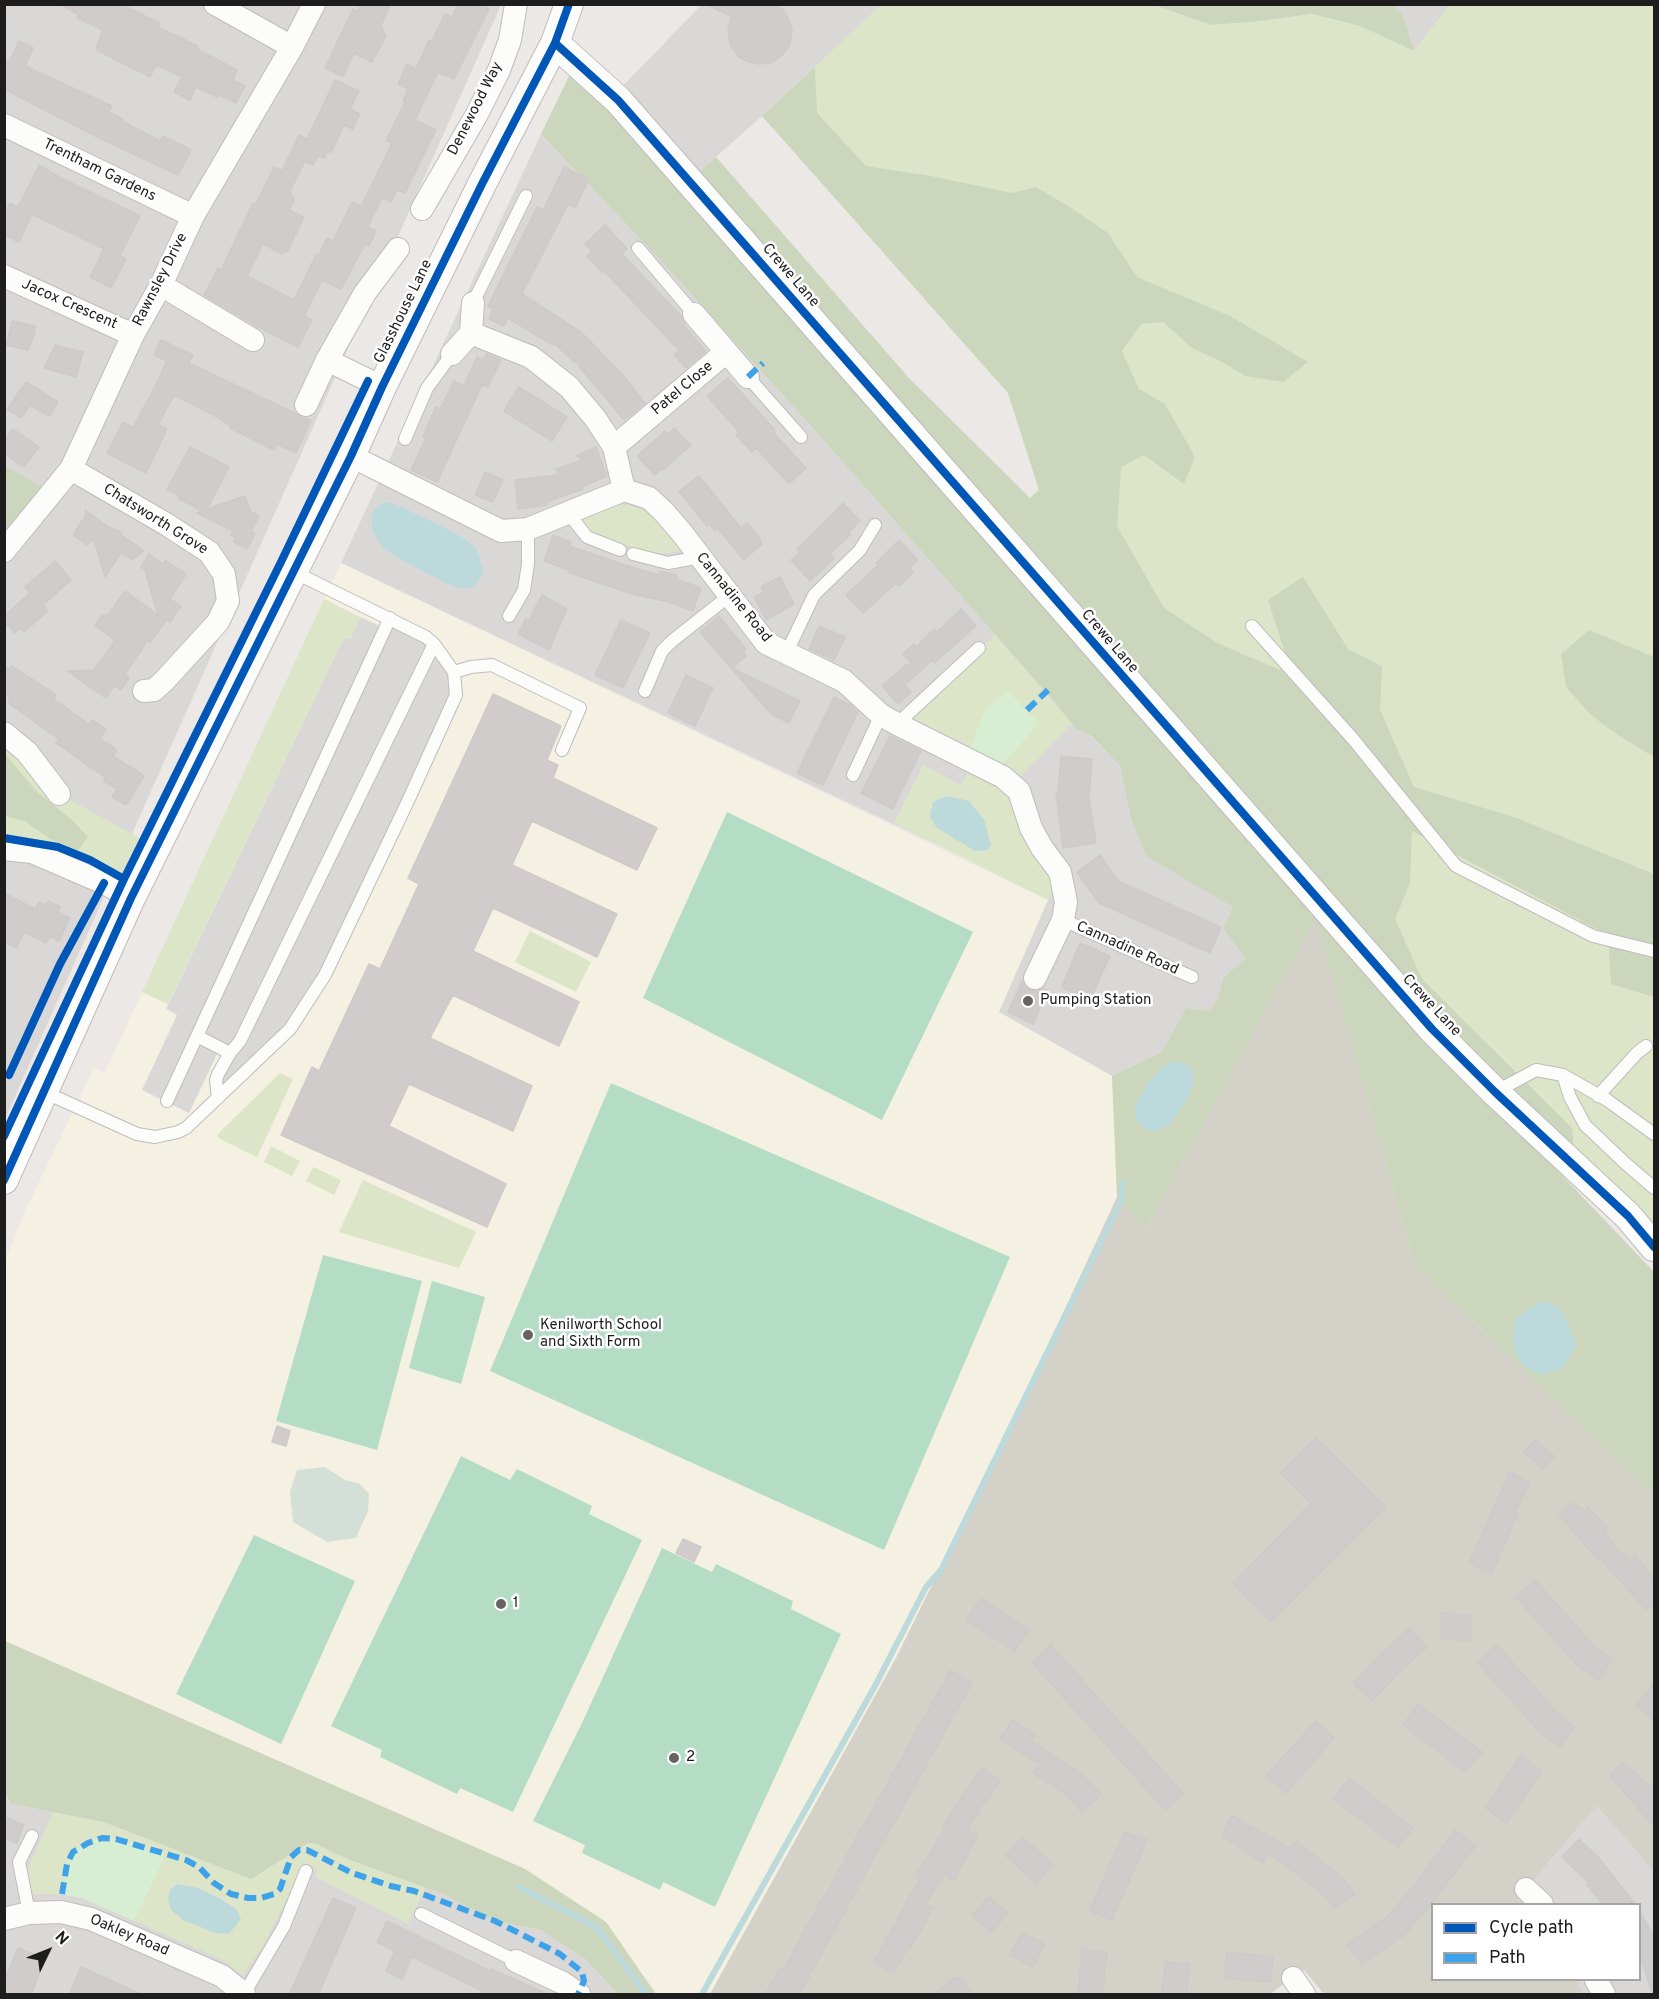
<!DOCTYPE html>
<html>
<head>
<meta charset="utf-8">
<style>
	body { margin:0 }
	#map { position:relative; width:1659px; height:1999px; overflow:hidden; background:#ebe8e6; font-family:Overpass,sans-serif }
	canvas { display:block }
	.frame { position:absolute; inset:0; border:6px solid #1d1d1d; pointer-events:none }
	.legend { position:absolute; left:1431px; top:1903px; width:210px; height:78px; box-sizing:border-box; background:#fff; border:2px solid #a5a5a5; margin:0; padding:8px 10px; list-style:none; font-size:18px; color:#1d1d1d }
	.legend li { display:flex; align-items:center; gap:12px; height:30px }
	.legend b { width:30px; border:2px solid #a5a5a5 }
	.north { position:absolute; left:18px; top:1921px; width:60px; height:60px; -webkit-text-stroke:4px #fff; paint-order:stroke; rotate:47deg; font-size:16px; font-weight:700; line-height:24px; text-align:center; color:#1d1d1d }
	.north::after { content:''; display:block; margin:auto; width:21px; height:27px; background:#1d1d1d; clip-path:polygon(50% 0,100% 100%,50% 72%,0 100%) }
</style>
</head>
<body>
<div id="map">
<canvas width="1659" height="1999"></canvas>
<div class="frame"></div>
<ul class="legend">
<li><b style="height:8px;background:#0057b8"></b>Cycle path</li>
<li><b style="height:8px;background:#3da2ea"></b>Path</li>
</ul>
<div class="north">N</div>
</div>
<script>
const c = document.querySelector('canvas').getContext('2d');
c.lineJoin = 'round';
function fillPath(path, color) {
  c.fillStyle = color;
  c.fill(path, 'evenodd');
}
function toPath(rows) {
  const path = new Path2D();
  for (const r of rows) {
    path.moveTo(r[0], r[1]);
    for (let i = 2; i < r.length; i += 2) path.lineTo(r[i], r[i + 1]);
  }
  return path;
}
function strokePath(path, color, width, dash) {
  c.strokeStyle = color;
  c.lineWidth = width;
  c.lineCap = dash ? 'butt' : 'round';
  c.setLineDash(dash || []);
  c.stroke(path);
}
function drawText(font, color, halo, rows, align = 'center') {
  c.font = font + ' Overpass,sans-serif';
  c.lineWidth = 5;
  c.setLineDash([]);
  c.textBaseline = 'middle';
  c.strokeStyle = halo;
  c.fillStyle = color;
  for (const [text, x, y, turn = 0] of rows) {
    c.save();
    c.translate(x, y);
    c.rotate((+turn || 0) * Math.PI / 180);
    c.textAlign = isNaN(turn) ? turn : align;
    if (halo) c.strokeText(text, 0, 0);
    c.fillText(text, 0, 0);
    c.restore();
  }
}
fillPath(toPath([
	[5,5,501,5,5,1119],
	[701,5,882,5,762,116,699,172,622,87],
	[1392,5,1450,5,1414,51,1403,16],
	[541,134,676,277,818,434,1052,699,1077,730,1090,736,1120,766,1131,819,1196,884,1233,907,1223,928,1245,958,1223,978,1217,1001,1209,1011,1186,1008,1162,1052,1112,1076,998,1012,1048,899,978,864,341,563],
	[4,1795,12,1804,104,1822,308,1843,443,1894,495,1921,541,1930,585,1959,618,1994,5,1994],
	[1597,1806,1654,1872,1654,1994,1582,1994,1577,1980,1640,1980,1640,1904,1523,1904,1518,1898]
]), '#dad8d7');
fillPath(toPath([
	[341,563,1048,900,999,1012,1112,1076,1117,1197,1018,1410,896,1658,710,1994,656,1994,606,1922,525,1869,5,1641,5,1261,27,1207,94,1068,105,1072]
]), '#f4f0e2');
fillPath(toPath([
	[360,617,385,628,390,618,413,630,454,672,456,695,325,975,290,1029,218,1098,216,1080,230,1053,220,1048,189,1113,142,1090,177,1015,166,1009,343,639,350,639]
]), '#d9d8d7');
fillPath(toPath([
	[1316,917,1415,1265,1654,1496,1654,1872,1597,1806,1518,1898,1523,1904,1432,1904,1432,1980,1577,1980,1582,1994,1324,1994,1304,1970,1270,1994,710,1994,896,1658,1018,1410,1117,1197,1146,1229]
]), '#d3d1c8');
fillPath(toPath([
	[881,5,1154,5,1211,25,1252,22,1312,14,1360,26,1414,51,1450,5,1654,5,1654,1231,1561,1138,1007,521,1039,490,1008,393,762,116],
	[616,504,629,505,652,514,682,550,668,553,653,553,628,546,591,531,577,518],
	[324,599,360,617,350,639,343,639,168,1004,142,992],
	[995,635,1072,723,1019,778,970,748,905,715],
	[4,733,59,794,156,847,131,898,5,849],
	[923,765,961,785,968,771,999,787,1007,794,1023,838,1048,873,1051,882,1051,895,1048,900,894,823],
	[530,931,591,962,576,992,515,962],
	[280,1073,293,1079,257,1157,220,1139,217,1135],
	[271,1146,300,1161,292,1176,264,1162],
	[313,1167,341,1180,334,1195,306,1181],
	[363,1180,476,1232,459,1268,339,1232],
	[53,1812,104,1822,251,1879,308,1843,313,1843,348,1859,426,1887,408,1924,316,1877,317,1869,304,1863,263,1946,243,1975,221,1959,82,1898,58,1894,31,1894,28,1868]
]), '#dce5c7');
fillPath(toPath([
	[1154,5,1392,5,1403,15,1414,51,1360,26,1312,14,1252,22,1211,25],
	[574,66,689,181,716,157,909,378,1030,498,1039,490,1008,393,762,116,815,67,817,113,866,166,931,176,1012,193,1036,187,1071,208,1108,233,1137,277,1230,316,1308,362,1283,382,1245,376,1224,363,1192,348,1163,322,1141,324,1122,351,1139,389,1165,404,1195,457,1184,484,1144,455,1121,467,1117,526,1164,608,1217,643,1292,675,1268,600,1303,577,1348,649,1382,666,1380,710,1414,787,1514,817,1654,874,1654,997,1611,984,1608,935,1412,831,1410,883,1395,919,1422,979,1572,1128,1574,1150,1441,1020,1007,521,996,532,1316,917,1654,1272,1654,1496,1415,1265,1316,918,1146,1229,1117,1197,1112,1076,1162,1052,1186,1008,1209,1011,1217,1001,1223,978,1245,958,1223,928,1233,907,1146,856,1131,819,1120,766,1091,736,1077,730,1052,699,818,434,676,277,541,134],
	[5,466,52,493,17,537,5,530],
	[1589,630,1654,657,1654,757,1618,735,1591,715,1566,687,1561,654],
	[5,754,36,791,72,820,88,837,78,850,50,839,25,821,5,816],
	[5,1641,525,1869,606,1922,656,1994,618,1994,585,1959,541,1930,495,1921,443,1894,348,1859,313,1843,308,1843,251,1879,104,1822,12,1804,5,1795]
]), '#cbd6bd');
fillPath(toPath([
	[325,1467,345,1480,360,1484,369,1494,368,1511,356,1538,327,1542,293,1522,290,1492,297,1470]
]), '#d4e0d7');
fillPath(toPath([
	[1007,690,1038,722,1015,752,1001,765,970,748,985,711],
	[102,1838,116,1839,166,1854,134,1921,82,1898,62,1894,67,1864,73,1852,88,1843]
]), '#d8eed3');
fillPath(toPath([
	[727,812,973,932,882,1120,643,998],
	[611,1083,1010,1257,884,1550,490,1371],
	[323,1255,422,1281,377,1450,276,1421],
	[432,1281,485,1297,461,1384,409,1368],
	[461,1456,510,1480,517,1469,592,1506,589,1514,642,1540,513,1812,460,1788,457,1794,380,1757,382,1750,331,1726],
	[254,1535,355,1581,281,1744,176,1694],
	[662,1548,712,1572,716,1564,793,1601,791,1609,841,1634,715,1907,663,1882,660,1890,582,1853,585,1845,533,1821,582,1723]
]), '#b5ddc6');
fillPath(toPath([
	[385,502,393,503,437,524,465,539,477,549,483,570,481,577,475,585,470,588,459,588,447,584,395,556,384,548,376,538,372,527,371,516,378,505],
	[947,796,969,801,984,820,991,845,987,850,975,851,937,828,930,817,933,802],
	[1172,1061,1187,1064,1192,1071,1194,1079,1192,1087,1187,1100,1168,1126,1156,1131,1149,1131,1142,1127,1137,1121,1135,1106,1148,1082,1164,1066],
	[1546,1301,1556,1306,1564,1315,1576,1343,1574,1350,1562,1368,1540,1375,1524,1366,1518,1358,1514,1349,1513,1330,1516,1318,1536,1304],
	[177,1884,198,1888,219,1898,236,1909,241,1919,229,1934,215,1933,183,1920,171,1910,169,1904,168,1897,170,1890]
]), '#bcd9db');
strokePath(toPath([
	[519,1887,596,1927,646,1994],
	[702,1994,875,1686,926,1587,941,1570,1120,1203,1122,1197,1122,1183]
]), '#bcd9db', 6);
const building = toPath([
	[60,4,121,4,159,23,158,27,198,46,197,49,237,70,233,80,245,86,236,103,219,95,217,97,196,87,190,100,174,92,182,77,156,65,150,77,97,50,97,44,103,30,77,18,79,15,60,4],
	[361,4,391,4,381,25,386,36,372,62,354,53,343,76,325,68,353,9,358,11,361,4],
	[458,4,479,4,489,9,454,79,438,72,415,120,436,130,405,193,397,190,391,202,382,197,368,227,376,231,369,246,365,244,341,289,322,280,304,316,312,320,298,347,257,326,204,295,218,268,221,270,253,203,256,204,274,167,282,171,299,135,307,139,335,80,359,91,350,109,360,114,353,129,344,125,331,153,328,151,324,158,318,155,313,165,305,161,290,191,294,200,289,210,304,217,287,252,285,252,283,254,263,244,247,276,294,300,316,255,318,257,327,238,333,241,352,202,361,207,392,143,386,141,405,102,403,101,408,89,398,84,407,64,416,69,429,40,432,41,445,14,452,17,458,4],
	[706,4,776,4,784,11,789,20,792,30,791,40,787,50,779,58,770,63,759,64,749,62,739,57,732,48,729,38,728,28,732,17,706,4],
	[19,41,33,48,25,66,112,106,109,112,123,119,122,121,160,141,163,136,191,150,178,175,97,137,4,89,4,60,9,62,19,41],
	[39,165,61,178,140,216,120,256,126,259,111,288,90,277,104,249,32,214,19,242,4,235,4,214,10,203,18,207,39,165],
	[564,167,589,179,575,208,568,204,522,294,581,332,623,375,645,403,624,420,579,366,580,364,573,361,554,343,553,345,508,318,504,326,489,319,493,309,488,306,520,241,537,207,543,210,564,167],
	[605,225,627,249,622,254,681,316,685,325,684,326,706,351,686,368,674,355,679,350,604,271,602,272,587,256,592,252,585,244,605,225],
	[12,321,35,326,35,333,28,350,6,345,12,321],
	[161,340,193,355,189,363,311,421,296,453,277,444,274,450,230,428,231,426,217,417,174,395,158,425,167,429,146,473,107,453,123,422,133,427,155,387,167,361,154,355,161,340],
	[55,345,83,352,76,377,44,368,55,345],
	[486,354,501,360,488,387,482,385,437,482,411,470,426,438,423,436,436,407,440,409,454,381,464,386,477,357,483,360,486,354],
	[728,378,775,430,773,432,806,468,789,484,756,448,752,452,736,435,739,432,707,396,728,378],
	[26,382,58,402,49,416,30,405,21,418,7,409,26,382],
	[519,387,567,417,552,441,504,411,519,387],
	[674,428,691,445,663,470,662,469,655,475,637,456,665,431,668,434,674,428],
	[13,429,39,447,24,467,4,453,4,441,13,429],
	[190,447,229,467,207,509,245,496,251,512,259,516,251,532,255,534,247,549,234,542,236,538,231,535,233,531,197,513,202,511,178,498,179,495,167,489,190,447],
	[596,447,607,476,582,487,583,489,547,502,547,505,518,509,515,480,558,475,556,469,583,460,576,456,596,447],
	[485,472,503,480,493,502,475,495,485,472],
	[699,476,741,528,747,523,759,537,762,544,744,560,718,529,715,531,710,524,707,526,679,491,699,476],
	[843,503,860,521,849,532,851,534,830,554,834,559,810,581,791,560,800,552,797,549,843,503],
	[85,510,107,526,121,532,120,534,144,551,132,560,121,553,105,577,94,539,87,545,74,536,76,534,74,533,86,515,85,510],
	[553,535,571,542,569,546,640,570,660,575,660,571,677,575,676,579,701,588,693,611,669,602,631,594,568,572,569,570,544,561,553,535],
	[899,540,918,560,909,568,914,572,899,586,896,583,863,613,846,595,878,565,876,563,899,540],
	[149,554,163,564,165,560,186,574,170,599,181,606,170,622,166,620,150,643,147,641,125,674,129,677,121,690,114,685,106,698,67,671,93,670,98,665,115,640,95,626,102,615,108,615,112,609,117,614,114,606,125,591,158,615,145,570,141,567,149,554],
	[55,561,71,580,43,605,48,611,24,632,21,628,15,633,4,621,4,616,30,593,25,587,55,561],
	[780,577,794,604,766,620,754,597,764,592,761,587,780,577],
	[542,595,567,609,549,650,518,634,526,618,529,620,542,595],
	[961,609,976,626,934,663,932,660,905,685,911,692,898,704,882,686,907,664,915,667,903,654,914,644,916,647,934,629,937,632,961,609],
	[719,616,746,649,743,651,746,656,732,668,800,701,789,723,771,714,700,632,719,616],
	[621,620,650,633,623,688,595,675,621,620],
	[819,626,845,637,834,660,809,649,819,626],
	[4,665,10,669,12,666,56,695,53,699,89,724,92,720,106,729,100,739,117,750,113,756,144,776,126,805,112,797,117,789,104,781,106,778,56,743,59,739,8,703,11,698,4,694,4,665],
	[686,675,713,688,695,726,668,713,686,675],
	[493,694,561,726,547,760,558,765,553,778,657,828,637,870,532,821,512,865,617,914,597,957,493,908,473,951,579,1002,559,1046,453,995,430,1038,532,1086,513,1131,409,1084,389,1126,506,1184,487,1227,281,1135,312,1067,319,1071,369,964,380,969,419,884,408,878,493,694],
	[834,697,850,705,858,712,823,785,797,773,834,697],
	[890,736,921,751,893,809,861,793,890,736],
	[1061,756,1092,759,1089,797,1096,843,1063,848,1056,794,1058,794,1061,756],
	[1100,855,1118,881,1221,927,1210,953,1099,903,1077,872,1100,855],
	[4,893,35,909,39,902,45,905,48,901,60,907,58,912,70,918,59,941,50,936,46,943,24,932,16,948,4,942,4,893],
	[1080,943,1110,956,1090,1000,1062,987,1080,943],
	[1022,981,1024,986,1030,990,1037,991,1043,989,1048,991,1033,1024,1008,1012,1022,981],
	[277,1426,290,1431,286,1446,272,1442,277,1426],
	[1316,1438,1386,1507,1271,1622,1233,1584,1311,1503,1281,1473,1316,1438],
	[1535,1440,1554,1456,1543,1469,1524,1452,1535,1440],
	[1510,1472,1530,1483,1515,1512,1518,1513,1492,1573,1469,1563,1510,1472],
	[1570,1503,1586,1511,1588,1507,1608,1529,1604,1533,1619,1551,1629,1561,1635,1556,1654,1578,1654,1602,1646,1609,1600,1558,1598,1560,1559,1514,1570,1503],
	[683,1539,701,1547,694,1562,676,1553,683,1539],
	[1535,1580,1596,1648,1612,1660,1598,1680,1580,1668,1516,1597,1535,1580],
	[981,1598,1029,1630,1015,1651,967,1620,981,1598],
	[1442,1613,1472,1615,1470,1641,1440,1638,1442,1613],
	[1410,1628,1427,1647,1398,1673,1372,1701,1353,1683,1382,1653,1410,1628],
	[1051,1645,1183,1794,1165,1810,1032,1662,1051,1645],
	[1497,1645,1557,1713,1575,1727,1560,1747,1540,1732,1478,1663,1497,1645],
	[950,1671,972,1683,894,1823,893,1823,799,1995,765,1995,780,1968,783,1970,824,1896,825,1897,860,1830,861,1831,950,1671],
	[1654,1684,1654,1720,1636,1706,1654,1684],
	[1418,1704,1482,1752,1466,1772,1403,1725,1418,1704],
	[1012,1720,1035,1734,1031,1741,1080,1773,1101,1795,1082,1812,1064,1793,1033,1773,1040,1764,1000,1739,1012,1720],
	[1316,1721,1334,1738,1286,1793,1266,1776,1316,1721],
	[1521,1756,1542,1771,1506,1823,1486,1808,1521,1756],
	[1623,1762,1654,1790,1654,1826,1610,1776,1623,1762],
	[982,1768,1000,1780,986,1802,984,1801,968,1830,978,1836,954,1880,944,1874,925,1904,933,1908,910,1949,908,1947,894,1973,874,1962,920,1878,916,1876,944,1830,942,1829,956,1805,982,1768],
	[1349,1778,1413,1828,1398,1847,1333,1799,1349,1778],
	[1232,1816,1290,1848,1296,1841,1343,1878,1355,1894,1335,1909,1322,1893,1269,1853,1264,1863,1242,1850,1243,1848,1222,1836,1232,1816],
	[4,1817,24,1825,17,1843,4,1838,4,1817],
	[1455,1830,1476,1845,1427,1909,1404,1935,1362,1964,1347,1944,1388,1916,1412,1888,1455,1830],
	[1124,1832,1147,1840,1112,1920,1090,1911,1124,1832],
	[1022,1837,1053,1864,1036,1883,1006,1856,1022,1837],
	[1579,1839,1597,1856,1636,1905,1603,1905,1587,1885,1589,1883,1562,1857,1579,1839],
	[989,1897,1008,1913,991,1932,972,1915,989,1897],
	[333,1898,356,1908,318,1995,289,1995,333,1898],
	[1640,1912,1654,1936,1654,1992,1652,1992,1640,1956,1640,1912],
	[387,1921,490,1971,491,1969,550,1995,480,1995,481,1990,412,1957,402,1979,386,1971,395,1951,377,1942,387,1921],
	[1022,1933,1044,1944,1033,1967,1010,1955,1022,1933],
	[18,1948,45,1959,31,1995,4,1995,4,1981,18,1948],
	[1082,1949,1107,1953,1102,1995,1078,1995,1082,1949],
	[1227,1952,1273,1957,1270,1982,1224,1978,1227,1952],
	[1166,1962,1190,1964,1186,1995,1161,1995,1166,1962],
	[81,1967,143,1995,69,1995,81,1967],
	[954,1978,960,1978,973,1995,932,1995,954,1978]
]);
fillPath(building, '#d0cccb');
strokePath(building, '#cecac8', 1.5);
const service = toPath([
	[638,248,694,314],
	[473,303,526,196],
	[748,377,801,437],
	[405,439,427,388,452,354],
	[568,513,587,537,620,550],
	[633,554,668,563,701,557],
	[509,616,524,590,528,564,528,529],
	[1252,626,1353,739,1456,866,1593,936,1654,951],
	[786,654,814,595,860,550,875,525],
	[454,672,471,667,492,665,580,708,562,750],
	[645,691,662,651,672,641,729,596],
	[897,724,979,648],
	[853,775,881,715],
	[1063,920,1192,977],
	[197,1036,230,1053],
	[1563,1075,1570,1097,1585,1125,1625,1163,1654,1188],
	[44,1092,137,1134,155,1137,178,1132,186,1128,290,1029,325,975,408,801,456,695,454,672,434,644,426,637,294,572],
	[1495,1092,1536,1070,1563,1075,1607,1100,1654,1134],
	[1598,1096,1637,1053,1646,1046],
	[218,1098,216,1080,218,1074,230,1053,240,1041,434,644],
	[167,1101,390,618],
	[29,1913,19,1862,32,1836],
	[421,1914,516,1961],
	[244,1994,284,1926,306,1871]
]);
const minor = toPath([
	[215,4,292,47],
	[4,125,193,216],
	[422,209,477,114,499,70,510,40,516,4],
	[4,276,133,335],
	[161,285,253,340],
	[473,303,471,333,531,357,569,387,595,418,614,447,624,490],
	[694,314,748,377],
	[452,354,471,333],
	[382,387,327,360,365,293,398,249],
	[306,405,327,360],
	[614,447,726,352],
	[351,456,501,531,528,529,624,490,649,498,663,511,682,533,766,643,844,681,881,715,897,724,1003,777,1019,791,1031,828,1042,848,1060,872,1066,902,1063,920,1035,978],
	[71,469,166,524,209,552,224,574,228,601,218,622,164,681,154,690,144,691],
	[4,551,71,469,133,335,161,285,193,216,292,47,314,4],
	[4,733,27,752,59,794],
	[4,849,32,852,104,883,131,898],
	[1526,1889,1542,1904],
	[4,1919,29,1913,61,1912,91,1919,222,1976,244,1994],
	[516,1961,563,1983,579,1994],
	[1293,1978,1304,1994],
	[1596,1980,1604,1994]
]);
const tertiary = toPath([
	[555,43,618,100,1432,1029,1495,1092,1628,1216,1654,1247],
	[4,1180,131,898,351,456,382,387,482,184,555,43,569,4]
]);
strokePath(service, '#bebdbc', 14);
strokePath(minor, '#bebdbc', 24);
strokePath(tertiary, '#bebdbc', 30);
strokePath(service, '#fcfcfb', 12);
strokePath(minor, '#fcfcfb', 22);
strokePath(tertiary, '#fcfcfb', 28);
strokePath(toPath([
	[748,377,763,363],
	[1027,710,1048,690],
	[62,1894,67,1864,73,1852,88,1843,102,1838,116,1839,186,1860,199,1867,214,1883,231,1894,248,1898,261,1898,274,1894,280,1889,291,1857,299,1850,307,1850,352,1873,391,1886,414,1891,495,1921,560,1954,582,1972,584,1981,578,1994]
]), '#3da2ea', 6, [12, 6]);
strokePath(toPath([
	[555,43,618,100,1432,1029,1495,1092,1628,1216,1654,1247],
	[4,838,58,847,90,860,124,879],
	[9,1075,60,964,104,883],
	[4,1136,124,879,280,564,368,381],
	[4,1180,131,898,351,456,382,387,482,184,555,43,569,4]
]), '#0057b8', 8);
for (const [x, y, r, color] of [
	[1028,1001,6,"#656463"],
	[528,1335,6,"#656463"],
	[501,1604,6,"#656463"],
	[674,1758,6,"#656463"]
]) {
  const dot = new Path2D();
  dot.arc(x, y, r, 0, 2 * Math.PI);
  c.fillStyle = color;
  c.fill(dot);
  strokePath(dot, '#fff', 2);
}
drawText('15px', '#1d1d1d', '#fff', [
	["Denewood Way",476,109,-63],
	["Trentham Gardens",99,171,26],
	["Crewe Lane",790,276,49],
	["Rawnsley Drive",161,280,-63],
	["Jacox Crescent",69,305,24],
	["Glasshouse Lane",404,312,-64],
	["Patel Close",683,389,-40],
	["Chatsworth Grove",155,520,32],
	["Cannadine Road",733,598,51],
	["Crewe Lane",1109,642,49],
	["Cannadine Road",1127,949,24],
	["Crewe Lane",1431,1006,47],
	["Oakley Road",129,1936,23]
]);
drawText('15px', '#1d1d1d', '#fff', [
	["Pumping Station",1040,1001],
	["Kenilworth School",540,1326],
	["and Sixth Form",540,1343],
	["1",513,1604],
	["2",686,1758]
], 'left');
</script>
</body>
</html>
